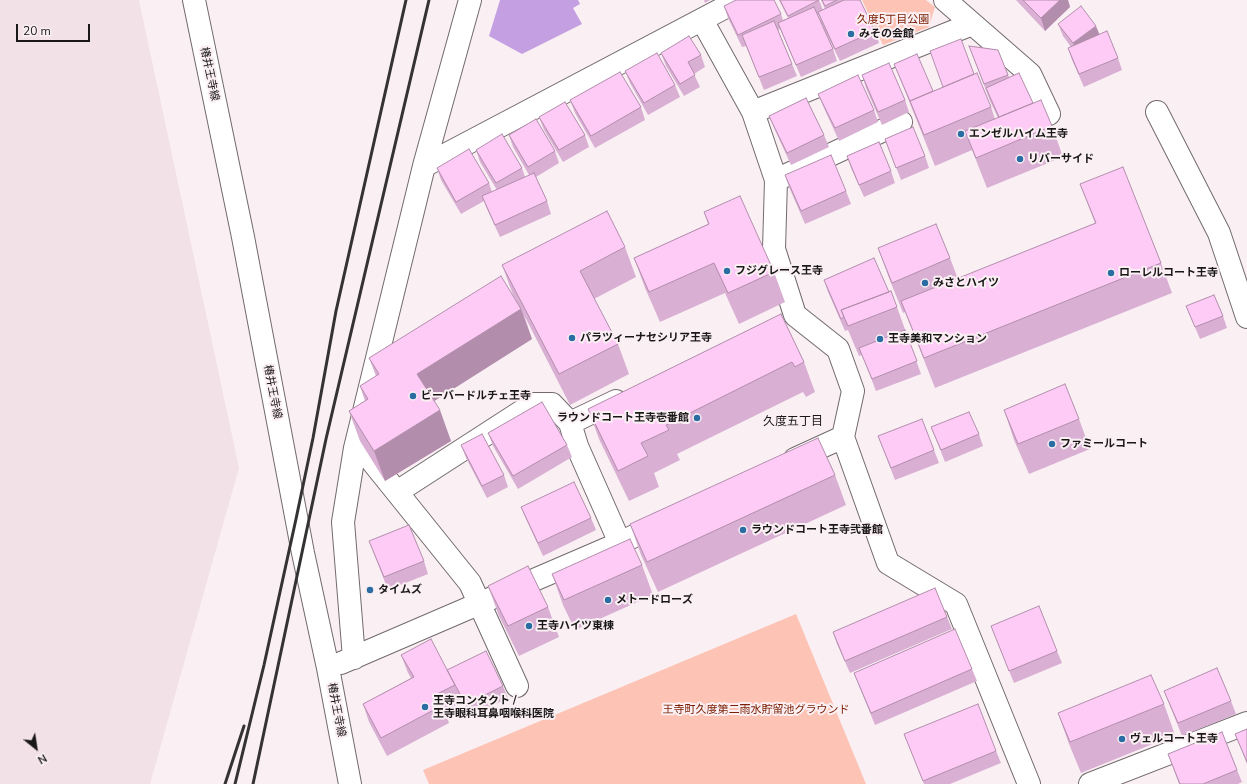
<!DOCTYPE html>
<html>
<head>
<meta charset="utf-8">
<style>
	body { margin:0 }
	#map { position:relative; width:1247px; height:784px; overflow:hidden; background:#faf0f4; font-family:"Nunito Sans",sans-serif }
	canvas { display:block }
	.north { position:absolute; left:16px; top:728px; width:40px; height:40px; -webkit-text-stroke:3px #faf0f4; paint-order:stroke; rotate:150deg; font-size:11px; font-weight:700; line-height:16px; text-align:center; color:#1a1718 }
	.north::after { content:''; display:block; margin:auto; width:14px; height:18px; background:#1a1718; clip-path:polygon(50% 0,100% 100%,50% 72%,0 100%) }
	.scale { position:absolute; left:16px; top:24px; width:74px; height:18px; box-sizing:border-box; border:2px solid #1a1718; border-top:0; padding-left:5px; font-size:12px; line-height:14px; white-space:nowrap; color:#1a1718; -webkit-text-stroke:3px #faf0f4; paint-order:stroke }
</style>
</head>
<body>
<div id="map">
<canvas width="1247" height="784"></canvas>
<div class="north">N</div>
<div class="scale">20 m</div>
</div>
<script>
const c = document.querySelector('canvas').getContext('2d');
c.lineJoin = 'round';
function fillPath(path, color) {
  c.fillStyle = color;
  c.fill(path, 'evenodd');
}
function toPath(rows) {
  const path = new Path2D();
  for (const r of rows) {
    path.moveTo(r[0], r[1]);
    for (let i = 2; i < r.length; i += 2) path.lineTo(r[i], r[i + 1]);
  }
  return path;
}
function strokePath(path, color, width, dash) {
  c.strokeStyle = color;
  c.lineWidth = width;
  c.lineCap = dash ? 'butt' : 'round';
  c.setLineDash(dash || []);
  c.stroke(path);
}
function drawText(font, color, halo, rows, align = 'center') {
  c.font = font + ' "Nunito Sans","Noto Sans JP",sans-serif';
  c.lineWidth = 4;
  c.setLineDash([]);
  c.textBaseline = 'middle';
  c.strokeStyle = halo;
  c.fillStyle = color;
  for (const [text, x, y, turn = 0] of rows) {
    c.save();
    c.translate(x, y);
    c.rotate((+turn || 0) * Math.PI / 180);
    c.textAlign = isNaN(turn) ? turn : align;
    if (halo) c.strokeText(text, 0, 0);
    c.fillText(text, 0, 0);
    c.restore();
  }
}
fillPath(toPath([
	[0,0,139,0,239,468,150,784,0,784]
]), '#f3e1e8');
fillPath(toPath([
	[862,0,926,0,935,7,929,27,883,45],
	[796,614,866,784,429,784,423,770]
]), '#fdc3b4');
fillPath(toPath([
	[500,0,578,0,580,4,573,8,582,24,522,54,489,36]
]), '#c49fe1');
const minor = toPath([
	[945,0,1030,74,1049,114],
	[702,20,753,112,776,180,774,249,795,315,838,349,853,391,843,437,888,563,956,604,1029,784],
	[753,112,972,24],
	[1157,112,1219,233,1247,317],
	[424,166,739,0],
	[776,180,901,122],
	[570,423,616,401],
	[355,448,367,455,470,583,517,686],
	[795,459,843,437],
	[397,492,533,404,552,404,570,423,577,446,620,543],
	[354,658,343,522,355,448,424,166,470,0],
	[341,663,620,543,661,523],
	[1090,784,1247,723]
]);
const major = toPath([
	[194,0,243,237,303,553,328,668,350,784]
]);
strokePath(minor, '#726a6d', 24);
strokePath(major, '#726a6d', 24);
strokePath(minor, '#fff', 22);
strokePath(major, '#fff', 22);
strokePath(toPath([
	[225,784,244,726],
	[235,784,264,665,296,519,313,438,336,311,406,0],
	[253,784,326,439,429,0]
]), '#353233', 3);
fillPath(toPath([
	[704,0,710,0,705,3],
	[779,0,819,0,823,10,825,9,821,0,860,0,875,31,879,43,840,61,822,25,819,15,818,15,833,49,837,61,801,77,780,29,778,30,797,76,764,90,746,46,742,47,728,18,724,6,781,14,783,20,788,18],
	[1016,0,1068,0,1070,7,1045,31],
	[1058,24,1099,35,1118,58,1122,70,1084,87,1072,60,1068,48,1071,47,1063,36],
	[969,46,998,50,1009,77,1033,103,1052,126,1063,157,987,188,972,150,935,166,894,64,933,91,974,74,991,107,995,119,998,118,990,101],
	[661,53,701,55,705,67,694,74,700,87,684,96,666,66],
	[625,71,675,85,680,97,648,115,630,83],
	[862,75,905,100,909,112,882,125,866,88],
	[818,94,874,110,878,122,839,141,823,106],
	[570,100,641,107,645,120,595,148,575,113],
	[769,116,824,135,829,147,791,165,774,128],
	[539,117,585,135,589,147,563,162,544,130],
	[509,135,555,151,559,163,536,177,547,201,551,214,500,237,487,209,484,201,461,214,441,180,437,168,489,183,492,192,497,190,480,162,476,150,522,168,525,177,529,175,513,147],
	[885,139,925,156,929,168,901,180],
	[847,156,891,171,895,183,864,197,851,168],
	[785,175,846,191,851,204,805,224,789,187],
	[1080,184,1161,263,1172,293,935,388,905,312,903,313,889,278,878,248,950,258,958,279,1095,223],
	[704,212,774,272,785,302,739,324,725,293,660,322,645,288,634,258,708,224],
	[625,247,636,277,594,299,618,344,629,374,570,405,524,315,532,339,434,401,451,441,385,481,360,441,349,411,365,401,360,386,376,376,369,358,516,300,513,295,502,265],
	[824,280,889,292,897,307,908,338,921,374,876,391,862,355,859,356,848,330,845,331,828,292],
	[1186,306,1223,316,1227,328,1200,339],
	[781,314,804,362,815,392,806,397,803,392,677,454,680,460,654,473,659,487,629,501,599,439,588,409],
	[1004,410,1079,419,1090,449,1029,474,1014,440],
	[931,427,979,434,983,446,945,462],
	[488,433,567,445,572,457,518,489,493,446],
	[878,436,934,450,939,463,895,480],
	[461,445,504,475,508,487,487,498,466,458],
	[835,475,846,505,658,592,641,555,630,524],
	[521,507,591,518,596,530,543,556,526,519],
	[369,541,424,561,428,574,388,590],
	[642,565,653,595,575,630,563,605,552,574],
	[488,586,548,607,559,637,519,656,499,616],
	[947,617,952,629,850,673,837,644,833,632],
	[991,626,1057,651,1062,663,1014,683],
	[401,655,447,670,503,686,508,698,469,717,462,702,445,711,449,723,387,756,369,722,363,704,411,678,408,673],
	[972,669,977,681,875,725,859,686,854,673],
	[1164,691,1231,701,1236,714,1182,736],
	[1164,704,1175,735,1081,773,1069,744,1058,713],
	[1247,729,1247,764,1235,734],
	[904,734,996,751,1001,763,950,784,924,784],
	[1168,754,1237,770,1242,782,1238,784,1179,784]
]), '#daafd4');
fillPath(toPath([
	[1060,0,1068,0,1070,7,1045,31,1041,18],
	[1096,26,1101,38,1078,56,1073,43],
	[521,309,532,339,428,405,417,374],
	[440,410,451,441,385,481,374,451]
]), '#b28eac');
const building = toPath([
	[736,0,774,0,781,14,738,35,724,6,736,0],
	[780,0,819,0,788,16,780,0],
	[822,0,837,0,825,6,822,0],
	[844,0,860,0,875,31,835,49,818,12,844,0],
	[1023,0,1060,0,1041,18,1023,0],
	[1081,6,1096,26,1073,43,1058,24,1081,6],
	[814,7,833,49,796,65,778,23,814,7],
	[774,21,792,64,759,77,742,35,774,21],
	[1107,31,1118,58,1079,74,1068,48,1107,31],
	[689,36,701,55,688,62,695,75,680,84,661,53,689,36],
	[961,39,974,74,943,87,930,51,961,39],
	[969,46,998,50,1008,75,984,84,969,46],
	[657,53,675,85,644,103,625,71,657,53],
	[917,54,933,91,910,101,894,64,917,54],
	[889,63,905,100,878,112,862,75,889,63],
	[620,72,641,107,591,136,570,100,620,72],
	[977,73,991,107,924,135,910,101,977,73],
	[1019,73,1033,103,999,117,986,88,1019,73],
	[858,75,874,110,835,128,818,94,858,75],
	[806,98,824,135,787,153,769,116,806,98],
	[1041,100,1052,126,976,158,965,131,1041,100],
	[565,102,585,135,559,150,539,117,565,102],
	[536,119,555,151,528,167,509,135,536,119],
	[913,127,925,156,896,168,885,139,913,127],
	[502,134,522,168,496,183,476,150,502,134],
	[879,142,891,171,859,185,847,156,879,142],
	[469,149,489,183,456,202,437,168,469,149],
	[831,155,846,191,801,211,785,175,831,155],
	[1123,167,1161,263,924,358,901,301,1096,223,1080,184,1123,167],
	[534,173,547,201,495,225,482,196,534,173],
	[740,196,774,272,728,293,714,263,649,292,634,258,709,224,704,212,740,196],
	[607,211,625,247,580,271,618,344,559,374,502,265,607,211],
	[936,224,950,258,892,283,878,248,936,224],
	[874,258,889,292,841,310,844,317,841,319,824,280,874,258],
	[501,276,521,309,417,374,440,410,374,451,349,411,368,399,360,386,379,374,369,358,501,276],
	[891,291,897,307,848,326,841,310,891,291],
	[1214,295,1223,316,1195,327,1186,306,1214,295],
	[781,314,804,362,795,367,792,362,666,425,669,430,641,443,648,456,618,471,588,409,781,314],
	[905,330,917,361,872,379,859,348,905,330],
	[1065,384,1079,419,1018,444,1004,410,1065,384],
	[542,402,567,445,513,476,488,433,542,402],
	[969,412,979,434,941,450,931,427,969,412],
	[922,419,934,450,891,468,878,436,922,419],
	[482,434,504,475,482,486,461,445,482,434],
	[818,438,835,475,647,562,630,524,818,438],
	[574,482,591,518,538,543,521,507,574,482],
	[409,525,424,561,384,577,369,541,409,525],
	[630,539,642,565,564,600,552,574,630,539],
	[528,566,548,607,508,626,488,586,528,566],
	[935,588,947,617,845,661,833,632,935,588],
	[1039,606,1057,651,1009,671,991,626,1039,606],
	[955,629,972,669,871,713,854,673,955,629],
	[431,639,455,685,437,694,443,705,381,738,363,704,414,677,401,655,431,639],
	[486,651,503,686,465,705,458,690,455,685,447,670,486,651],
	[1217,668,1231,701,1178,723,1164,691,1217,668],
	[1151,675,1164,704,1070,742,1058,713,1151,675],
	[978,704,996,751,923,781,904,734,978,704],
	[1247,729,1247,762,1235,734,1247,729],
	[1222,732,1237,770,1203,784,1180,784,1168,754,1222,732]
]);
fillPath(building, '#fecbf6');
strokePath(building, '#b28eac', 1);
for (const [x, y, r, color] of [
	[851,34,4,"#2a6da2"],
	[961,134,4,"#2a6da2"],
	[1020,159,4,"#2a6da2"],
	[727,271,4,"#2a6da2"],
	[1111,273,4,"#2a6da2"],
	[925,283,4,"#2a6da2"],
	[572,338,4,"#2a6da2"],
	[880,339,4,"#2a6da2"],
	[413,396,4,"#2a6da2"],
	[697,418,4,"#2a6da2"],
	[1052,444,4,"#2a6da2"],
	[743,530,4,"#2a6da2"],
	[370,590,4,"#2a6da2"],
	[608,600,4,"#2a6da2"],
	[529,626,4,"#2a6da2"],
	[425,707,4,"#2a6da2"],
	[1122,739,4,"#2a6da2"]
]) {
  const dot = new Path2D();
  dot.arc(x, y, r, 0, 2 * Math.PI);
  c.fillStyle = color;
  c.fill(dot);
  strokePath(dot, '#faf0f4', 1.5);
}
drawText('11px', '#7c2005', '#faf0f4', [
	["久度5丁目公園",893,20],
	["王寺町久度第二雨水貯留池グラウンド",756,710]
]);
drawText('bold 11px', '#1a1718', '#faf0f4', [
	["みその会館",859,34],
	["エンゼルハイム王寺",969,134],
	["リバーサイド",1028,159],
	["フジグレース王寺",735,271],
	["ローレルコート王寺",1119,273],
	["みさとハイツ",933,283],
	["パラツィーナセシリア王寺",580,338],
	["王寺美和マンション",888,339],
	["ビーバードルチェ王寺",421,396],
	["ラウンドコート王寺壱番館",689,418,"right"],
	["ファミールコート",1060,444],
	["ラウンドコート王寺弐番館",751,530],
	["タイムズ",378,590],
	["メトードローズ",616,600],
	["王寺ハイツ東棟",537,626],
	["王寺コンタクト /",433,701],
	["王寺眼科耳鼻咽喉科医院",433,714],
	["ヴェルコート王寺",1130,739]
], 'left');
drawText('11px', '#1a1718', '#faf0f4', [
	["椿井王寺線",209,74,78],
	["椿井王寺線",272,392,79],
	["椿井王寺線",336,710,79]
]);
drawText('12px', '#1a1718', '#faf0f4', [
	["久度五丁目",793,422]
]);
</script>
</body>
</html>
